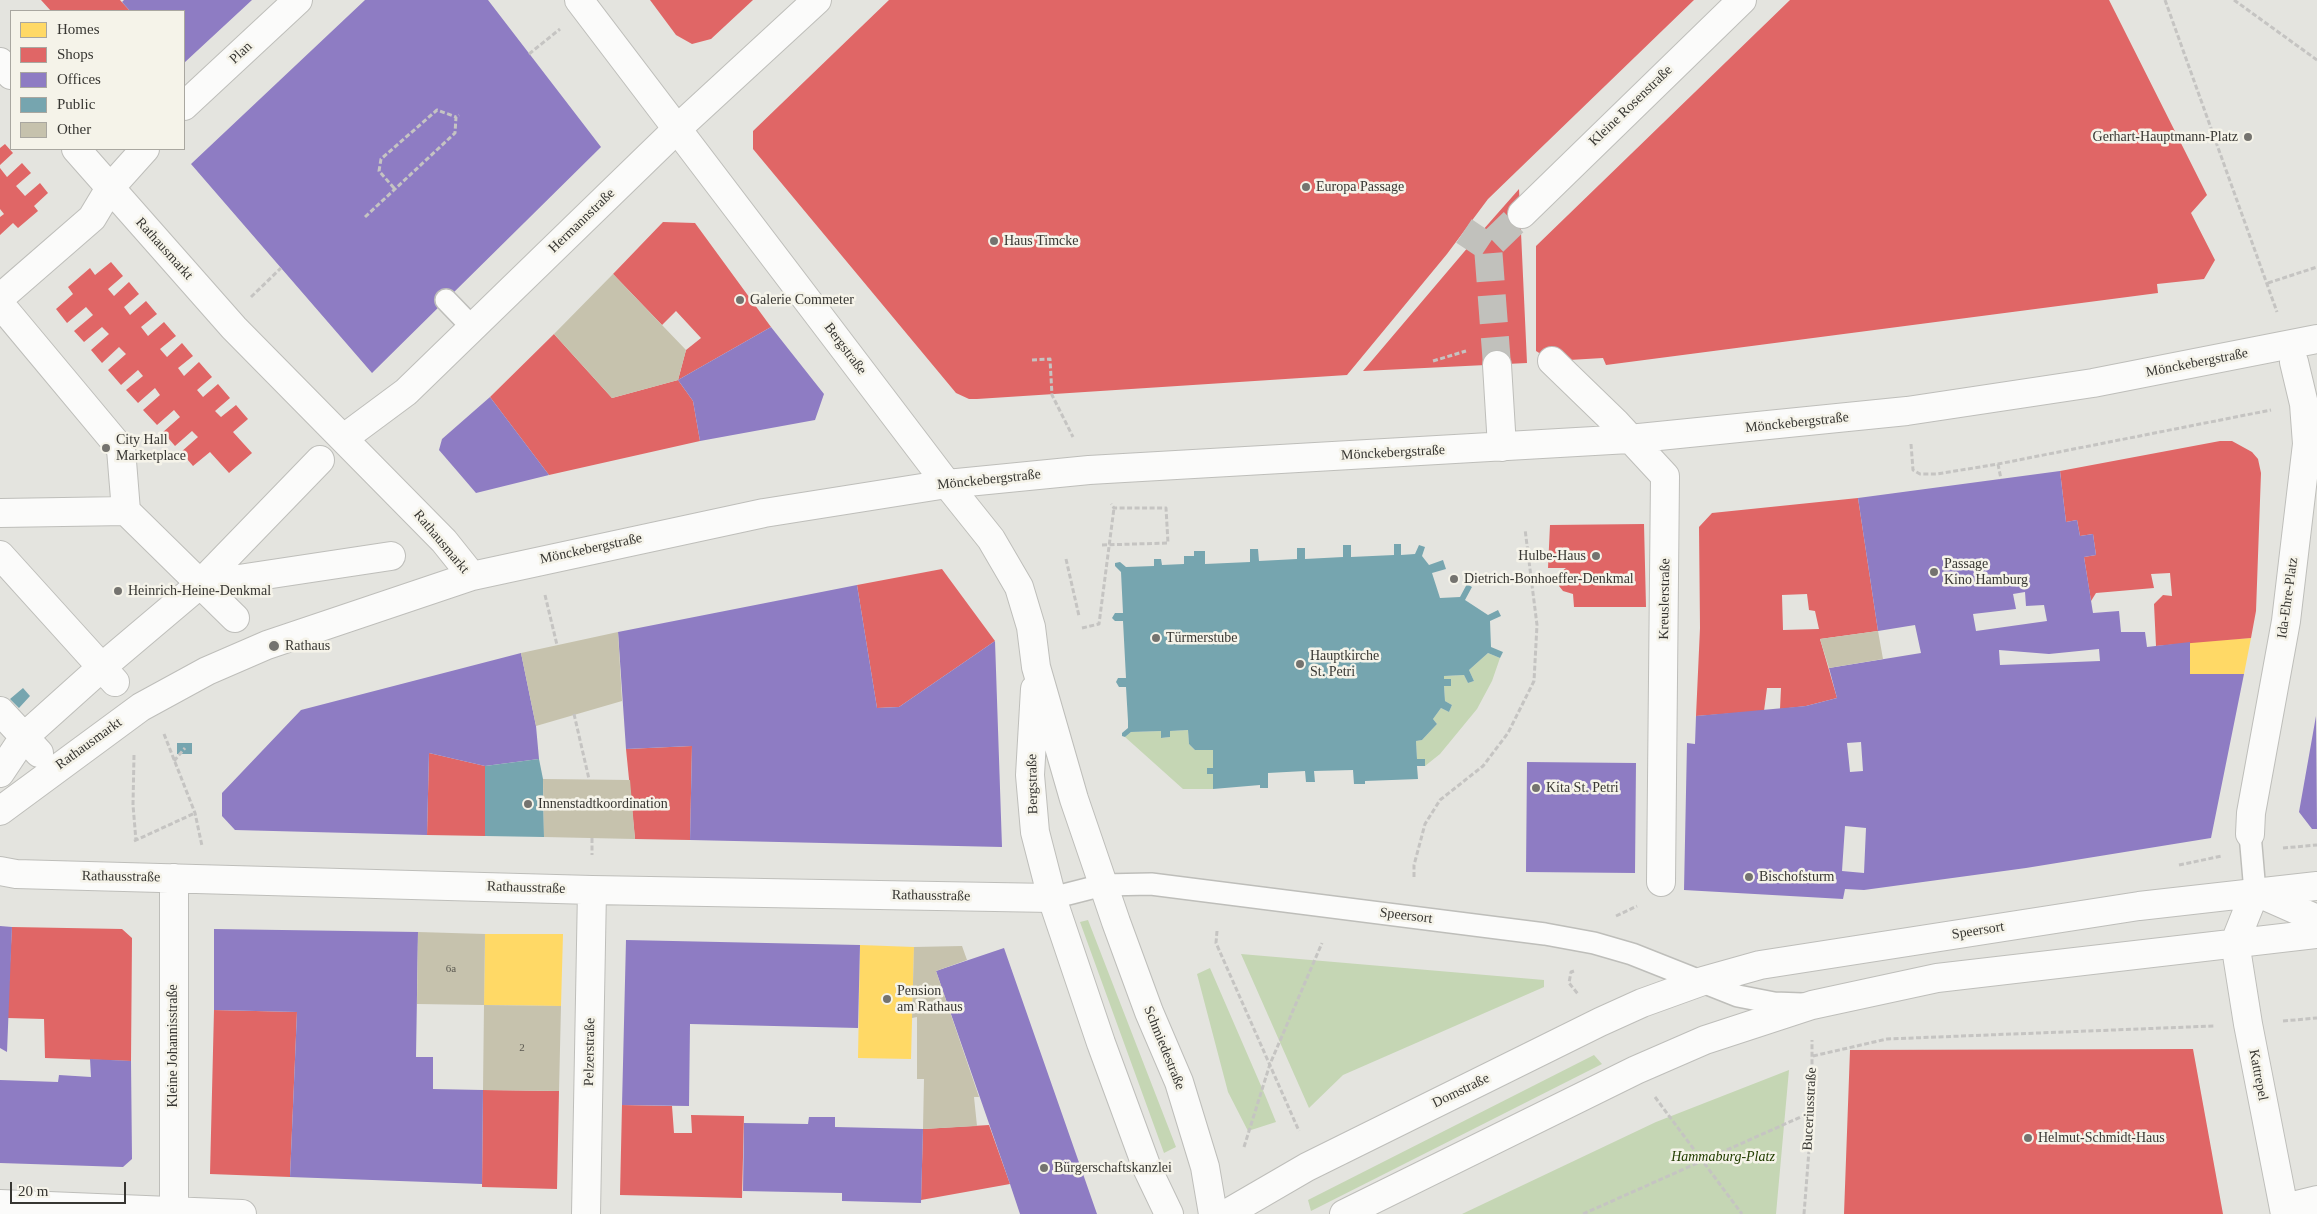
<!DOCTYPE html>
<html>
<head>
<meta charset="utf-8">
<style>
	body { margin:0 }
	#map { position:relative; width:2317px; height:1214px; overflow:hidden; background:#e4e4df; font-family:Georgia,serif }
	canvas { display:block }
	.legend { position:absolute; left:10px; top:10px; width:175px; height:140px; box-sizing:border-box; background:#f5f3e9; border:1px solid #a9a7a0; margin:0; padding:6px 9px; list-style:none; font-size:15px; color:#373632 }
	.legend li { display:flex; align-items:center; gap:10px; height:25px }
	.legend b { width:25px; border:1px solid #a9a7a0 }
	.scale { position:absolute; left:10px; top:1182px; width:116px; height:22px; box-sizing:border-box; border:2px solid #373632; border-top:0; padding-left:6px; font-size:15px; line-height:18px; white-space:nowrap; color:#373632; -webkit-text-stroke:4px #f5f3e9; paint-order:stroke }
</style>
</head>
<body>
<div id="map">
<canvas width="2317" height="1214"></canvas>
<ul class="legend">
<li><b style="height:14px;background:#ffd966"></b>Homes</li>
<li><b style="height:14px;background:#e06666"></b>Shops</li>
<li><b style="height:14px;background:#8e7cc3"></b>Offices</li>
<li><b style="height:14px;background:#76a5af"></b>Public</li>
<li><b style="height:14px;background:#c6c2ad"></b>Other</li>
</ul>
<div class="scale">20 m</div>
</div>
<script>
const c = document.querySelector('canvas').getContext('2d');
c.lineJoin = 'round';
function fillPath(path, color) {
  c.fillStyle = color;
  c.fill(path, 'evenodd');
}
function toPath(rows) {
  const path = new Path2D();
  for (const r of rows) {
    path.moveTo(r[0], r[1]);
    for (let i = 2; i < r.length; i += 2) path.lineTo(r[i], r[i + 1]);
  }
  return path;
}
function strokePath(path, color, width, dash) {
  c.strokeStyle = color;
  c.lineWidth = width;
  c.lineCap = dash ? 'butt' : 'round';
  c.setLineDash(dash || []);
  c.stroke(path);
}
function drawText(font, color, halo, rows, align = 'center') {
  c.font = font + ' Georgia,serif';
  c.lineWidth = 5;
  c.setLineDash([]);
  c.textBaseline = 'middle';
  c.strokeStyle = halo;
  c.fillStyle = color;
  for (const [text, x, y, turn = 0] of rows) {
    c.save();
    c.translate(x, y);
    c.rotate((+turn || 0) * Math.PI / 180);
    c.textAlign = isNaN(turn) ? turn : align;
    if (halo) c.strokeText(text, 0, 0);
    c.fillText(text, 0, 0);
    c.restore();
  }
}
fillPath(toPath([
	[1488,653,1500,658,1492,681,1477,709,1440,754,1425,766,1425,759,1417,759,1416,741,1422,740,1437,724,1433,719,1441,708,1449,712,1452,705,1445,701,1444,686,1451,686,1451,680,1444,679,1444,676,1464,675,1468,683,1474,681,1469,670],
	[1188,730,1189,744,1195,750,1213,750,1213,768,1207,768,1207,774,1213,774,1213,789,1183,789,1125,737,1131,732,1161,731,1162,738,1170,737,1170,731],
	[1088,920,1176,1147,1164,1153,1080,922],
	[1241,954,1544,980,1544,987,1343,1075,1309,1108],
	[1210,968,1265,1095,1276,1122,1248,1131,1228,1092,1197,974],
	[1594,1055,1602,1064,1311,1211,1308,1200],
	[1789,1070,1776,1214,1462,1214,1656,1122]
]), '#c5d6b4');
fillPath(toPath([
	[2251,638,2244,674,2190,674,2190,642],
	[485,934,563,934,561,1006,484,1005],
	[860,945,914,947,911,1059,858,1058]
]), '#ffd966');
fillPath(toPath([
	[41,0,120,0,130,11,51,11],
	[650,0,753,0,711,39,692,44,676,35],
	[889,0,1694,0,1488,199,1447,254,1347,375,977,399,969,399,956,393,753,149,753,131],
	[1790,0,2109,0,2207,195,2191,213,2215,260,2204,279,2157,284,2158,293,1606,365,1603,358,1552,361,1536,351,1536,246],
	[5,144,13,153,0,165,0,148],
	[22,163,31,173,16,186,25,196,40,183,48,193,34,206,38,211,18,228,13,223,0,235,0,217,4,214,0,209,0,168,7,177],
	[1519,189,1527,363,1363,371,1475,239],
	[663,222,695,223,771,327,678,380,686,350,701,338,676,311,662,325,613,274],
	[111,262,123,276,108,289,114,296,129,282,139,294,124,307,130,315,146,301,157,314,141,327,148,336,164,322,176,336,160,349,167,357,182,343,193,356,178,368,184,376,199,362,212,377,197,390,203,397,218,384,230,398,215,411,221,417,236,405,248,419,233,432,252,453,229,473,210,452,193,466,181,452,198,437,192,431,175,446,163,432,180,417,174,410,157,425,143,410,160,395,155,388,138,403,126,390,143,376,138,370,121,385,108,370,126,354,119,347,102,363,91,350,109,334,102,327,84,342,74,331,93,315,86,307,67,323,56,309,73,294,68,287,90,268,95,275],
	[554,334,612,398,678,380,693,401,700,441,549,475,490,397],
	[2220,441,2232,441,2252,452,2258,459,2261,473,2256,611,2251,638,2156,646,2154,604,2163,595,2172,596,2170,573,2151,574,2154,588,2096,593,2091,601,2084,557,2096,555,2093,534,2080,536,2077,520,2066,522,2060,471],
	[1858,498,1878,631,1820,639,1837,698,1806,706,1780,709,1781,688,1767,688,1764,711,1696,716,1700,628,1699,527,1712,513],
	[1807,594,1809,610,1815,611,1819,629,1783,630,1782,595],
	[1644,524,1646,607,1574,607,1573,594,1563,591,1559,586,1560,573,1566,568,1548,568,1550,525],
	[942,569,995,641,899,707,877,708,857,585],
	[692,746,690,840,635,839,626,749],
	[429,753,485,766,485,836,427,835],
	[12,927,122,929,132,938,131,1061,45,1058,44,1019,7,1018],
	[214,1010,297,1012,290,1177,210,1174],
	[2193,1049,2223,1214,1844,1214,1850,1050],
	[483,1090,559,1091,557,1189,482,1187],
	[622,1105,672,1106,674,1133,692,1133,691,1115,744,1116,742,1198,620,1195],
	[989,1125,1010,1184,921,1200,923,1129]
]), '#e06666');
fillPath(toPath([
	[124,0,252,0,184,63,184,11,130,11,122,2],
	[365,0,488,0,601,147,372,373,191,164],
	[771,327,824,394,815,420,700,441,693,401,678,380],
	[490,397,549,475,476,493,439,450,442,439],
	[2060,471,2066,522,2077,520,2080,536,2093,534,2096,555,2084,557,2093,613,2119,611,2121,632,2145,632,2147,647,2190,642,2190,674,2244,674,2211,838,2026,868,1864,890,1845,889,1843,899,1684,890,1687,743,1695,744,1696,716,1806,706,1837,698,1829,668,1921,653,1915,625,1878,631,1858,498],
	[2025,592,2026,606,2044,605,2047,621,1976,631,1973,614,2016,609,2013,594],
	[2099,649,2100,661,2000,665,1999,650,2049,654],
	[1861,742,1863,771,1850,772,1847,743],
	[1845,826,1866,828,1864,873,1842,871],
	[857,585,877,708,899,707,995,641,1002,847,690,840,692,746,626,749,618,632],
	[521,653,536,726,539,759,485,766,429,753,427,835,235,830,222,816,222,793,301,710],
	[2316,716,2317,829,2312,829,2299,812],
	[1527,762,1636,763,1635,873,1526,872],
	[0,926,12,927,7,1052,0,1048],
	[214,929,418,932,416,1057,433,1057,433,1089,483,1090,482,1184,290,1177,297,1012,214,1010],
	[626,940,860,945,858,1028,690,1024,689,1106,622,1105],
	[1004,948,1097,1214,1020,1214,1010,1184,936,971],
	[90,1059,131,1061,132,1159,123,1167,0,1163,0,1080,58,1082,59,1075,91,1077],
	[809,1117,835,1117,835,1127,923,1129,921,1203,842,1201,842,1193,743,1191,744,1123,808,1124]
]), '#8e7cc3');
fillPath(toPath([
	[1394,544,1401,544,1401,555,1415,554,1419,545,1425,547,1422,556,1429,565,1443,560,1446,569,1432,573,1440,598,1460,597,1467,584,1472,587,1465,600,1488,615,1498,610,1501,616,1490,621,1491,647,1503,652,1500,658,1488,653,1469,670,1474,681,1468,683,1464,675,1444,676,1444,679,1451,679,1451,686,1444,686,1445,701,1452,705,1449,712,1441,708,1433,719,1437,724,1422,740,1416,741,1417,759,1425,759,1425,766,1417,766,1418,779,1365,781,1365,784,1354,784,1353,770,1314,771,1315,782,1306,782,1305,771,1268,773,1268,788,1260,788,1260,785,1213,789,1213,774,1207,774,1207,768,1213,768,1213,750,1195,750,1189,744,1188,730,1170,731,1170,737,1161,738,1161,731,1131,732,1125,737,1122,736,1122,733,1128,728,1128,721,1126,687,1119,687,1116,682,1118,678,1126,678,1123,621,1115,621,1112,618,1115,613,1123,613,1121,572,1115,566,1115,563,1120,562,1126,567,1154,566,1154,559,1161,559,1162,565,1184,564,1184,556,1194,556,1194,551,1205,551,1205,564,1250,562,1250,549,1258,549,1259,561,1297,559,1297,548,1305,548,1305,559,1343,557,1343,545,1351,545,1351,557,1394,555],
	[23,688,30,696,19,708,10,699],
	[177,743,192,743,192,754,177,754],
	[539,759,543,779,544,837,485,836,485,766]
]), '#76a5af');
fillPath(toPath([
	[613,274,686,350,678,380,612,398,554,334],
	[1878,631,1883,659,1829,668,1820,639],
	[618,632,622,701,536,726,521,653],
	[543,779,630,780,635,839,544,837],
	[418,932,485,934,484,1005,561,1006,559,1091,483,1090,484,1005,417,1004],
	[962,946,967,960,936,971,979,1097,974,1097,977,1126,923,1129,924,1079,917,1079,917,1017,912,1018,914,947]
]), '#c6c2ad');
strokePath(toPath([
	[1464,231,1488,247],
	[1497,365,1488,247,1522,214]
]), '#c1c1bc', 28, [28, 14]);
const lane = toPath([
	[446,300,473,328],
	[2250,834,2255,892],
	[1052,898,1103,885,1151,884,1545,934,1594,943,1632,954,1738,996,1774,1003,1802,1004]
]);
const street = toPath([
	[0,62,11,75],
	[184,106,298,0],
	[76,149,234,328,444,541,472,576],
	[1522,214,1742,0],
	[0,298,92,218,110,188,145,149],
	[0,304,121,449,126,511],
	[1552,361,1615,422,1665,476,1661,882],
	[1497,365,1502,447],
	[344,438,406,392,678,128,817,0],
	[0,513,126,511,235,618],
	[0,555,115,682],
	[199,585,391,556],
	[0,711,39,753],
	[0,773,24,737,102,667,199,585,320,460],
	[0,811,141,707,207,671,267,645,472,576,764,513,947,484,1089,470,1629,439,1907,411,2093,383,2317,339],
	[2250,834,2251,813,2286,621,2307,444,2304,404,2294,362],
	[0,871,16,874,592,890,1052,898],
	[2235,942,2248,1024,2285,1214],
	[0,1204,242,1214],
	[2284,1208,2317,1200],
	[174,1214,174,878],
	[586,1214,592,890]
]);
const secondary = toPath([
	[579,0,947,484,991,539,1019,587,1031,627,1036,667,1074,799,1116,922,1149,1012,1179,1082,1205,1167,1213,1214],
	[1035,689,1030,775,1035,832,1052,898,1101,1043,1147,1168,1169,1214],
	[2256,892,2317,919],
	[2235,942,2255,892],
	[1226,1214,1307,1167,1600,1022,1642,1003,1703,981,1760,965,2139,906,2317,886],
	[1344,1214,1636,1070,1705,1040,1812,1005,1937,978,2317,934]
]);
strokePath(lane, '#bebeba', 24);
strokePath(street, '#bebeba', 30);
strokePath(secondary, '#bebeba', 30);
strokePath(toPath([
	[2165,0,2277,312],
	[2234,0,2317,60],
	[529,54,560,29],
	[394,188,379,171,381,159,437,110,456,117],
	[365,217,455,133,456,117,459,115],
	[2268,283,2317,267],
	[251,297,281,268],
	[1032,360,1050,359,1052,395,1073,437],
	[1433,361,1466,351],
	[1911,444,1913,470,1920,474,1937,474,1998,464,2271,410],
	[1998,464,2001,479],
	[1102,545,1168,543,1166,508,1114,508,1111,504],
	[1066,559,1079,616],
	[545,595,557,645],
	[1082,628,1099,624,1114,508],
	[574,714,589,779],
	[164,734,195,813,202,846],
	[134,755,133,805,136,841],
	[174,761,185,748],
	[592,838,592,855],
	[134,841,195,813],
	[2283,848,2317,845],
	[2179,865,2222,856],
	[1414,877,1414,865,1425,824,1440,800,1483,766,1508,733,1534,681,1537,625,1525,529],
	[1616,916,1637,906],
	[1217,931,1216,943,1299,1131],
	[1574,971,1571,972,1569,983,1578,994],
	[2283,1021,2317,1018],
	[1813,1056,1887,1039,2214,1026],
	[1655,1097,1742,1214],
	[1244,1147,1270,1064,1322,943],
	[1583,1214,1812,1112],
	[1804,1214,1812,1112,1812,1040]
]), '#c5c4c2', 3, [5, 2.5]);
strokePath(lane, '#fbfbfa', 21);
strokePath(street, '#fbfbfa', 28);
strokePath(secondary, '#fbfbfa', 28);
for (const [x, y, r, color] of [
	[2248,137,5,"#74736f"],
	[1306,187,5,"#74736f"],
	[994,241,5,"#74736f"],
	[740,300,5,"#74736f"],
	[106,448,5,"#74736f"],
	[1596,556,5,"#74736f"],
	[1934,572,5,"#74736f"],
	[1454,579,5,"#74736f"],
	[118,591,5,"#74736f"],
	[1156,638,5,"#74736f"],
	[274,646,6,"#74736f"],
	[1300,664,5,"#74736f"],
	[1536,788,5,"#74736f"],
	[528,804,5,"#74736f"],
	[1749,877,5,"#74736f"],
	[887,999,5,"#74736f"],
	[2028,1138,5,"#74736f"],
	[1044,1168,5,"#74736f"]
]) {
  const dot = new Path2D();
  dot.arc(x, y, r, 0, 2 * Math.PI);
  c.fillStyle = color;
  c.fill(dot);
  strokePath(dot, '#f5f3e9', 2);
}
drawText('11px', '#5b5951', null, [
	["6a",451,969],
	["2",522,1048]
]);
drawText('14px', '#373632', '#f5f3e9', [
	["Plan",241,53,-43],
	["Kleine Rosenstraße",1631,106,-44],
	["Hermannstraße",582,221,-44],
	["Rathausmarkt",164,249,48],
	["Bergstraße",845,349,53],
	["Mönckebergstraße",2197,363,-11],
	["Mönckebergstraße",1797,423,-6],
	["Mönckebergstraße",1393,453,-3],
	["Mönckebergstraße",989,480,-6],
	["Rathausmarkt",441,542,50],
	["Mönckebergstraße",591,549,-12],
	["Ida-Ehre-Platz",2288,598,-82],
	["Kreuslerstraße",1665,599,-89],
	["Rathausmarkt",89,744,-36],
	["Bergstraße",1033,784,-91],
	["Rathausstraße",121,877,1],
	["Rathausstraße",526,888,2],
	["Rathausstraße",931,896,1],
	["Speersort",1406,916,7],
	["Speersort",1978,931,-9],
	["Kleine Johannisstraße",173,1046,-90],
	["Schmiedestraße",1164,1048,68],
	["Pelzerstraße",590,1052,-89],
	["Kattrepel",2258,1075,79],
	["Domstraße",1461,1091,-26],
	["Buceriusstraße",1810,1109,-87]
]);
drawText('14px', '#373632', '#f5f3e9', [
	["Gerhart-Hauptmann-Platz",2238,137,"right"],
	["Europa Passage",1316,187],
	["Haus Timcke",1004,241],
	["Galerie Commeter",750,300],
	["City Hall",116,440],
	["Marketplace",116,456],
	["Hulbe-Haus",1586,556,"right"],
	["Passage",1944,564],
	["Kino Hamburg",1944,580],
	["Dietrich-Bonhoeffer-Denkmal",1464,579],
	["Heinrich-Heine-Denkmal",128,591],
	["Türmerstube",1166,638],
	["Rathaus",285,646],
	["Hauptkirche",1310,656],
	["St. Petri",1310,672],
	["Kita St. Petri",1546,788],
	["Innenstadtkoordination",538,804],
	["Bischofsturm",1759,877],
	["Pension",897,991],
	["am Rathaus",897,1007],
	["Helmut-Schmidt-Haus",2038,1138],
	["Bürgerschaftskanzlei",1054,1168]
], 'left');
drawText('italic 14px', '#223d00', '#f5f3e9', [
	["Hammaburg-Platz",1723,1157]
]);
</script>
</body>
</html>
